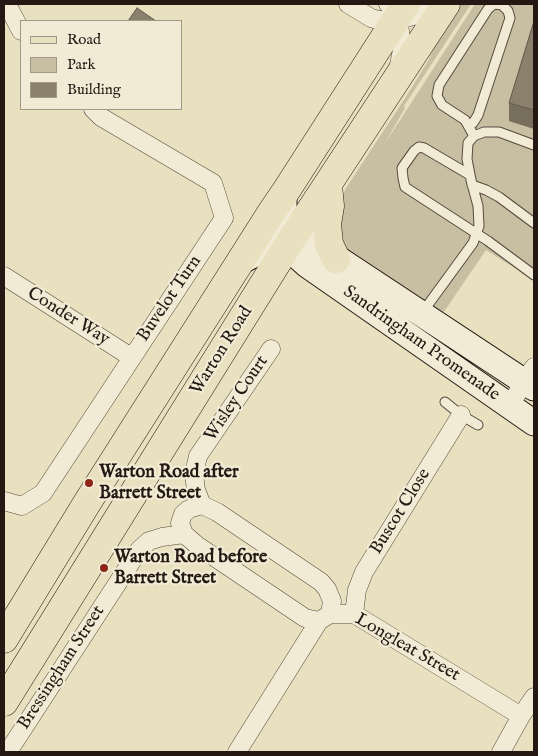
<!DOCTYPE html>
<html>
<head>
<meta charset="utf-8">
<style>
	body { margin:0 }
	#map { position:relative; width:538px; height:756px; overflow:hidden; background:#e9e0bf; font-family:"IM FELL English",serif }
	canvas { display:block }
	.frame { position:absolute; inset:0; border:5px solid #251813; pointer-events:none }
	.legend { position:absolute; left:20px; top:20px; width:162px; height:90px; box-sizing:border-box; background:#f1ebd5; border:1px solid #9f9787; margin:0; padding:6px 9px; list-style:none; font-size:15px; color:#251813 }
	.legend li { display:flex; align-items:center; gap:10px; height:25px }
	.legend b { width:25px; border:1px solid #9f9787 }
</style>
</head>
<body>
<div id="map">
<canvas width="538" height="756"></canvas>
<div class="frame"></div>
<ul class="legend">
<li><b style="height:6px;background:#e9e0bf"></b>Road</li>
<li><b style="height:14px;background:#c8bea2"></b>Park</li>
<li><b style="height:14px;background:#8b806c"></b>Building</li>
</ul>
</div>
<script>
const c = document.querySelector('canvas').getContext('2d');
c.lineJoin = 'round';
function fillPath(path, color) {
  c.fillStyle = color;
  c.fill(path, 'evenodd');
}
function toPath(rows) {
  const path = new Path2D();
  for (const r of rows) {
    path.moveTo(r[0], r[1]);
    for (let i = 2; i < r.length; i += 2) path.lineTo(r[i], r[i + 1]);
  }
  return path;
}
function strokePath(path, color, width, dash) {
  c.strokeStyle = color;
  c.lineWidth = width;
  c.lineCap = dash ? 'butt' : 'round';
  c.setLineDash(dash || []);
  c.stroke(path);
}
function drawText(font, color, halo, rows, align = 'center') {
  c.font = font + ' "IM FELL English",serif';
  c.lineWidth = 4.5;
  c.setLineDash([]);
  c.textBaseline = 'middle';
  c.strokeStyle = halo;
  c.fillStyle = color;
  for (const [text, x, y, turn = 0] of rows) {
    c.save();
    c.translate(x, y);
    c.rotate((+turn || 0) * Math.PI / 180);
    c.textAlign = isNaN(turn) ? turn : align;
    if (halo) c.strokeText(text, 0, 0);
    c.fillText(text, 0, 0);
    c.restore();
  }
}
fillPath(toPath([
	[458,4,471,4,404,106,405,108,384,145,475,4,534,4,534,280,486,250,439,319,341,250,340,201,346,188,411,89,428,61,447,21]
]), '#c8bea2');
const lane = toPath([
	[469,126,473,123,478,115,510,18,508,11,502,5,494,4],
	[474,136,465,120,442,105,437,96,439,85,488,9,494,4],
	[470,175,424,148,419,147,414,151,402,168,403,178,405,187,488,241,534,275],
	[472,185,486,190,499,197,534,223],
	[422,313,473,243,479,226,478,206,471,180,467,159,468,143,474,136,484,132,499,132,534,145],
	[445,402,461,415,478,425]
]);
const street = toPath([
	[7,4,21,31],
	[348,4,371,18,378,20,402,19,420,14,433,4],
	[388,4,390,5,399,23,402,50,398,70],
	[4,276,131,357],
	[510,406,524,381,534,367],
	[4,501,22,506,43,493,224,218,213,183,101,117,93,109],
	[202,505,196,490,194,474,198,456,271,349],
	[354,614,357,590,364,572,461,415],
	[319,621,305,618,198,546,184,534,180,523,183,514,189,509,202,505,217,512,321,582,327,589,332,601,330,614],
	[8,752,139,550,149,541,162,537,184,534],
	[237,752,319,621,330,614,354,614,521,716],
	[501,752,521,716,534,697]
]);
const secondary = toPath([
	[284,194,284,220,297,256,307,265,534,423],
	[240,262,274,244,305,237,534,388]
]);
const primary = toPath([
	[328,185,330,206,327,224,329,244,336,259],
	[4,639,87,503,271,213,284,194,406,4],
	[4,702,291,240,446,4]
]);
strokePath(lane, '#564a3e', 11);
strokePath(street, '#564a3e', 19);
strokePath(secondary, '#251813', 27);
strokePath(primary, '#251813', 29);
strokePath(lane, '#f1ebd5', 9);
strokePath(street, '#f1ebd5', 18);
strokePath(secondary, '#f1ebd5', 25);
strokePath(primary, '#e9e0bf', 28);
fillPath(toPath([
	[534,21,534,129,509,121,509,103]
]), '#786e5d');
const building = toPath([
	[137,8,156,21,128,21,137,8],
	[534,21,534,110,509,103,534,21]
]);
fillPath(building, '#8b806c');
strokePath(building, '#615a4c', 1);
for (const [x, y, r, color] of [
	[89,483,5,"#8f2418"],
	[104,568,5,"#8f2418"]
]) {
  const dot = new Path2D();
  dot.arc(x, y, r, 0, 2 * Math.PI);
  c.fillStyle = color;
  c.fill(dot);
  strokePath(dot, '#f1ebd5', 2);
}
drawText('18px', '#251813', '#f1ebd5', [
	["Buvelot Turn",170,299,-56],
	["Conder Way",68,317,32],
	["Sandringham Promenade",421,344,35],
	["Warton Road",222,351,-58],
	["Wisley Court",237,399,-56],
	["Buscot Close",401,512,-58],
	["Longleat Street",407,648,30],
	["Bressingham Street",62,668,-57]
]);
drawText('bold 18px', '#251813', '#f1ebd5', [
	["Warton Road after",99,473],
	["Barrett Street",99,494],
	["Warton Road before",114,558],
	["Barrett Street",114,579]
], 'left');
</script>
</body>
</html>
